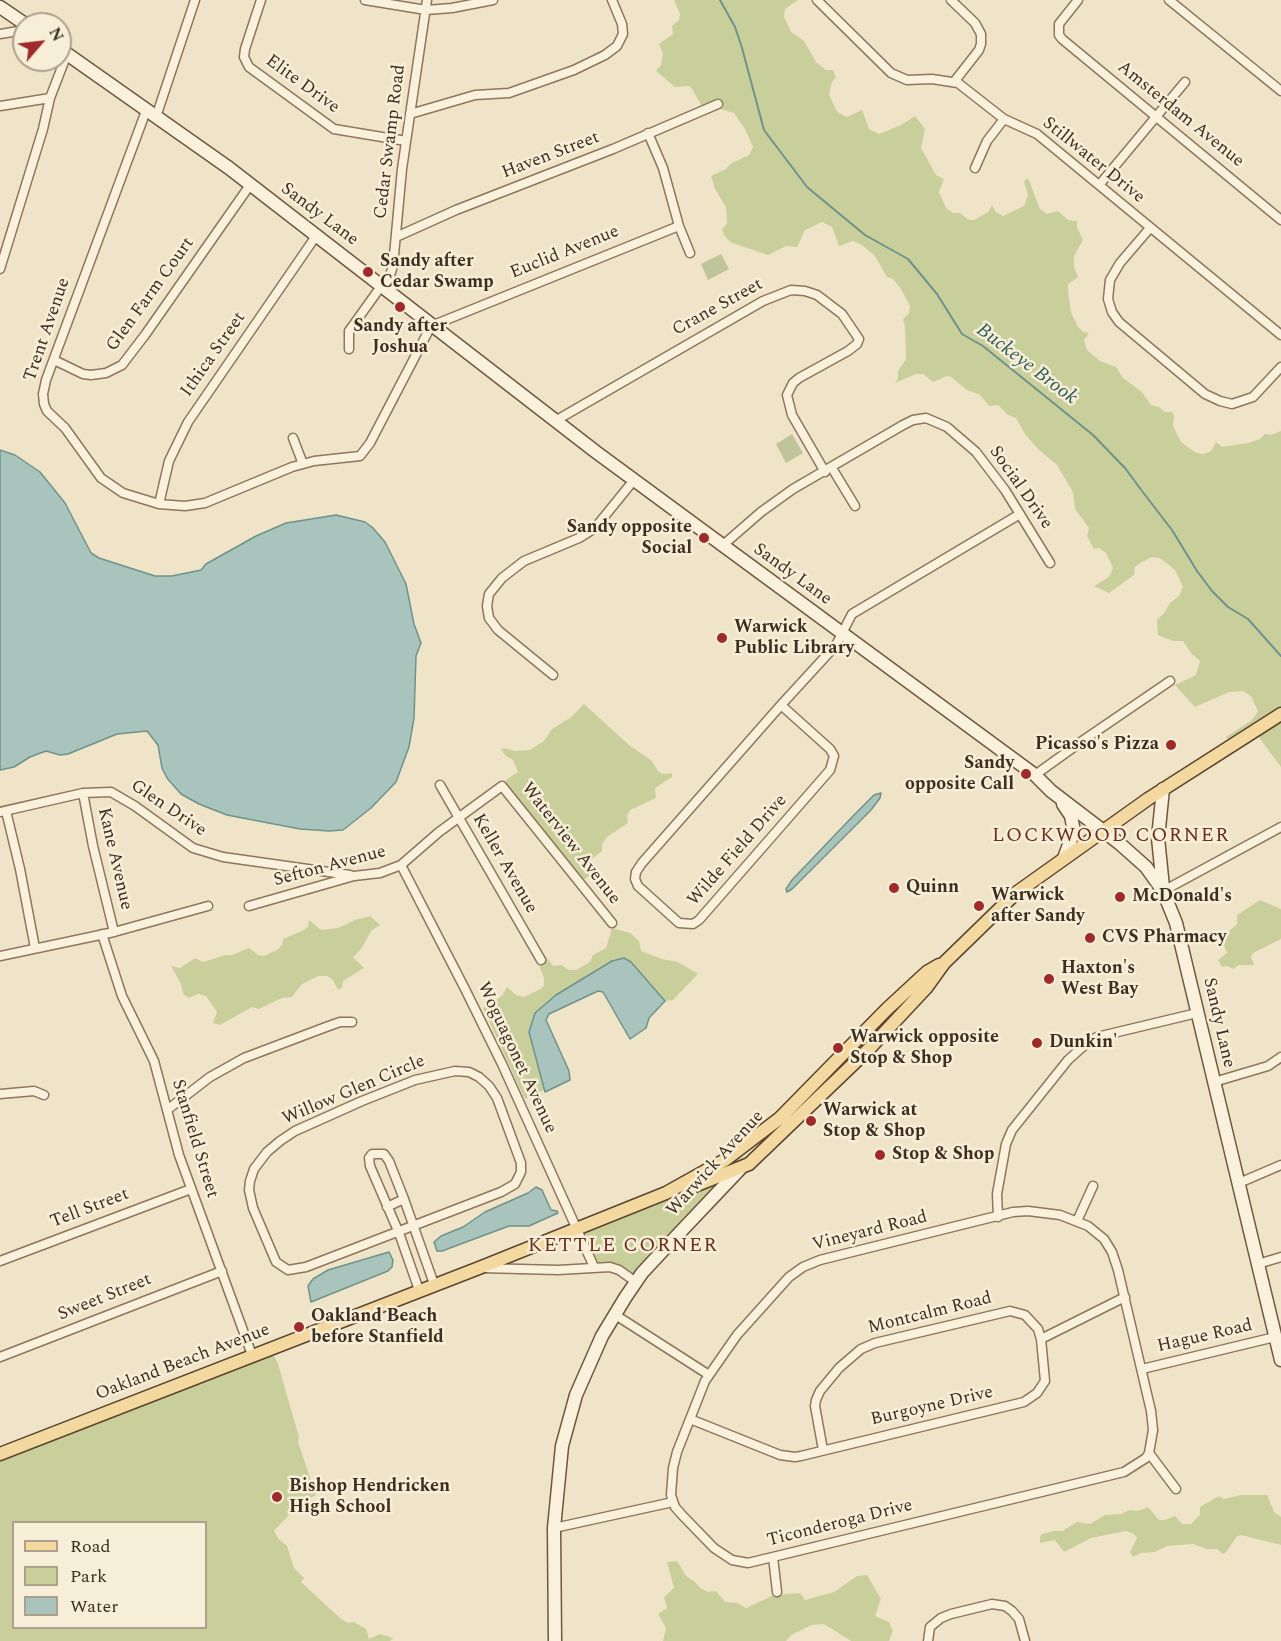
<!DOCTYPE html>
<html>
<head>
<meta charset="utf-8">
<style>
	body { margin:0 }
	#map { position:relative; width:1281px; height:1641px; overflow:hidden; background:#f0e4c8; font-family:Spectral,serif }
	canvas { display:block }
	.legend { position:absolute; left:12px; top:1521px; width:195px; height:108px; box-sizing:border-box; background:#f7eed8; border:2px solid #ada18e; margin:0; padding:8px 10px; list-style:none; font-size:18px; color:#3d2e20 }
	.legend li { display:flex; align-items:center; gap:12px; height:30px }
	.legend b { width:30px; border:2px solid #ada18e }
	.north { position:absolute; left:12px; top:12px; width:60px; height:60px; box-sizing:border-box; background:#f7eed8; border:2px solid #ada18e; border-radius:50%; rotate:62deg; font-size:16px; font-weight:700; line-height:24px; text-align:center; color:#3d2e20 }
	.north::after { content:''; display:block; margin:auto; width:21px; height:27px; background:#9e2a2b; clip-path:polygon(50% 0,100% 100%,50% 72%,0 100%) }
</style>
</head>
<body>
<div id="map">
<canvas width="1281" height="1641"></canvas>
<ul class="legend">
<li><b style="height:8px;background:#f3d9a0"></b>Road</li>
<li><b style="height:16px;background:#c9cf9b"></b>Park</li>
<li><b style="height:16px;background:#a9c4bc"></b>Water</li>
</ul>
<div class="north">N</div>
</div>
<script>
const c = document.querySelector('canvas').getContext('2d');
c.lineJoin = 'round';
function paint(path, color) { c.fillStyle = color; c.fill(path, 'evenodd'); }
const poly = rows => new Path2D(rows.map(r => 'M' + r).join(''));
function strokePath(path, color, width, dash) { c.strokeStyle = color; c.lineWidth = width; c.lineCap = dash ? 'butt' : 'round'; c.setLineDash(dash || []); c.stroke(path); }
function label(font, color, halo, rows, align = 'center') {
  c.font = font + ' Spectral,serif'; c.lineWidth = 5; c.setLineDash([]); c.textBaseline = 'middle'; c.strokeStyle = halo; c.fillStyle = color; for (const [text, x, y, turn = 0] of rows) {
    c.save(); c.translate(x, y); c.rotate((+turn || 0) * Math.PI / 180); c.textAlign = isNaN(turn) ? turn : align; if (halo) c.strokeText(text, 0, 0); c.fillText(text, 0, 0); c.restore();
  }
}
paint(poly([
	[674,0,798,0,785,9,784,17,791,32,804,41,816,62,826,70,833,70,836,77,832,82,829,94,837,112,847,117,862,110,869,129,879,134,901,125,915,116,925,129,921,148,936,175,944,179,939,192,946,208,953,213,960,213,969,220,974,220,988,212,992,205,996,212,1003,216,1024,206,1028,195,1024,181,1028,178,1040,209,1047,214,1058,211,1068,220,1077,221,1077,227,1083,240,1074,256,1074,267,1078,277,1068,284,1068,291,1071,312,1078,327,1083,332,1089,333,1084,340,1087,350,1100,361,1116,367,1123,378,1142,392,1151,405,1159,407,1165,412,1172,412,1174,416,1173,426,1181,442,1196,453,1203,454,1211,451,1216,442,1222,447,1248,443,1260,439,1265,434,1271,435,1281,431,1281,767,1255,732,1232,746,1226,737,1252,720,1258,711,1251,696,1243,691,1229,692,1195,707,1175,685,1196,675,1200,661,1191,653,1183,641,1173,641,1158,635,1157,620,1164,613,1170,603,1179,596,1183,587,1175,570,1160,558,1152,557,1140,563,1135,567,1134,575,1109,593,1094,586,1109,577,1113,568,1106,553,1099,548,1094,549,1087,536,1089,528,1075,509,1073,492,1057,465,1038,449,1025,434,1016,418,1008,415,998,405,989,406,980,395,967,390,951,377,947,376,933,382,923,374,916,374,895,383,898,379,898,371,906,359,905,327,903,319,909,313,910,306,901,289,893,279,887,277,875,256,862,245,853,241,839,246,832,227,822,222,805,230,797,247,786,246,768,255,730,242,724,235,722,230,727,223,726,207,715,189,711,176,726,169,730,164,749,155,753,147,745,129,734,113,721,109,706,113,692,89,689,86,675,87,656,71,661,65,663,54,659,44,673,34,672,26,679,20,680,14],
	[584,704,629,745,652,761,658,771,663,774,672,773,672,777,655,788,656,798,630,810,627,816,628,823,607,837,602,844,602,851,592,859,594,873,579,883,504,787,506,780,518,772,513,760,506,756,501,750,504,748,514,751,530,750,544,741,552,729,570,718],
	[1260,900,1281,909,1281,939,1253,953,1251,957,1254,965,1239,965,1233,969,1227,966,1222,967,1218,960,1227,953,1218,930,1222,935,1227,933,1237,924,1237,915],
	[370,916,380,925,371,931,362,948,353,957,364,968,343,981,342,988,338,990,333,980,327,976,318,976,302,984,292,997,282,998,259,1009,252,1007,220,1025,213,1023,217,1012,206,996,198,994,189,998,183,994,181,984,171,966,180,968,195,958,203,962,226,955,232,955,249,948,258,955,264,956,277,950,282,945,283,939,304,930,308,927,309,920,321,930,338,928,355,920],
	[612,928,630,933,639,941,641,951,662,959,678,962,698,974,673,1000,665,1001,631,962,530,1025,529,1033,544,1090,525,1099,483,1008,502,996,507,987,516,995,524,997,541,989,544,985,544,978,539,965,541,959,533,948,541,951,553,966,562,965,568,970,576,970,590,962,593,955,606,948],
	[746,1156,639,1278,597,1267,579,1228,676,1190],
	[271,1349,278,1364,299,1437,298,1442,316,1495,299,1504,274,1531,278,1538,287,1546,294,1568,304,1578,301,1582,341,1619,348,1623,354,1622,366,1629,369,1639,380,1634,393,1638,390,1641,0,1641,0,1454],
	[14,1522,206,1522,206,1628,14,1628],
	[1241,1495,1267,1495,1274,1512,1281,1517,1281,1545,1241,1535,1237,1536,1227,1551,1223,1554,1217,1549,1207,1549,1193,1544,1167,1546,1155,1552,1141,1553,1133,1557,1130,1552,1137,1538,1134,1534,1126,1531,1091,1538,1064,1552,1055,1540,1040,1543,1040,1537,1042,1534,1054,1531,1062,1531,1077,1522,1090,1524,1105,1515,1121,1514,1130,1510,1138,1511,1148,1507,1159,1520,1165,1520,1175,1516,1182,1524,1191,1524,1200,1515,1200,1507,1219,1496,1224,1499],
	[677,1561,686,1576,695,1582,700,1588,708,1592,716,1591,725,1602,738,1603,746,1608,774,1595,800,1593,805,1600,834,1592,857,1576,867,1575,881,1599,875,1616,889,1622,893,1631,889,1641,851,1641,824,1624,812,1625,791,1635,786,1641,663,1641,666,1628,658,1614,667,1608,664,1597,674,1588,667,1562]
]), '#c9cf9b');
paint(poly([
	[721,254,729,269,708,280,701,264],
	[792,434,803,453,786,463,776,444]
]), '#bfc49a');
const water = poly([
	[0,450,15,455,40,472,65,503,91,553,99,558,155,576,172,576,201,570,206,564,256,536,286,523,336,515,365,522,372,527,385,542,406,584,414,624,421,643,416,656,414,718,409,747,396,782,371,808,343,830,329,831,300,829,227,815,199,804,181,794,167,778,162,768,158,745,147,731,117,734,68,754,60,755,46,751,30,757,14,767,0,770,0,450],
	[881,793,880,798,871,810,792,889,787,892,786,889,792,880,853,816,874,795,881,793],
	[624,958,631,962,665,1001,649,1018,646,1028,630,1039,603,992,598,991,549,1014,546,1020,569,1071,570,1080,545,1092,529,1032,535,1013,556,995,612,961,624,958],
	[536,1187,542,1190,551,1210,557,1211,558,1213,529,1226,509,1226,442,1251,437,1251,434,1242,441,1236,463,1227,485,1212,528,1193,536,1187],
	[389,1252,393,1260,392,1267,388,1271,311,1302,308,1286,313,1279,328,1270,389,1252]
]);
paint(water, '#a9c4bc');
strokePath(water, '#6f938a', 1.5);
strokePath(poly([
	[720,0,735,27,742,48,764,130,807,187,865,235,908,259,937,294,962,334,983,346,1093,435,1125,468,1142,491,1172,530,1197,571,1212,591,1228,607,1248,619,1281,656]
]), '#6f938a', 2);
const minor = poly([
	[261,0,245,49,244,57,249,67,334,129,406,141],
	[365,0,426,10,452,8,493,0],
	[817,0,891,73,907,80,932,79,958,83,1004,119,1037,134,1281,335],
	[951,0,975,23,981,34,981,44,979,50,954,82],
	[1078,0,1059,24,1059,35,1062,39,1281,220],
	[1169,0,1281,91],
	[0,34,24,30],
	[0,106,50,98],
	[146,111,46,380,43,394,44,404,47,411,65,428,101,478,123,493,159,504,185,506,205,503,292,467,314,461,360,456,370,443,431,326,679,226],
	[410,114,475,95,509,93,574,70,605,55,617,46,623,34,622,24,612,0],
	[156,117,195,0],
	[648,133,663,168,679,226,690,253],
	[975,168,987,141,1004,119],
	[1100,184,1185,82],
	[1150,228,1120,263,1110,280,1108,299,1112,312,1119,322,1205,394,1220,401,1232,404,1253,397,1281,367],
	[396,237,456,210,613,149,718,104],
	[0,269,43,129,50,98,67,54],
	[386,288,393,266,402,169,427,0],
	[349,349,349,331,382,285],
	[54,360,83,374,91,375,106,373,122,365,145,335,250,185],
	[555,421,763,301,791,290,805,291,817,295,842,314,859,339,857,344,848,351,799,378,793,383,787,395,792,415,825,472],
	[293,438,303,464],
	[832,468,855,506],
	[159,504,169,461,188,422,316,236],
	[722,546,761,512,793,489,903,425,913,420,926,418,947,427,976,452,1005,490,1050,563],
	[553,675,498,630,489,618,487,606,489,594,502,578,524,561,579,538,595,528,634,480],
	[781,705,830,749,834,756,830,770,699,920,693,924,679,923,638,886,635,879,636,872,642,863,781,705,836,645,852,614,1020,514],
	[1035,775,1085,739,1170,681],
	[440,785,541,960],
	[83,793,93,846,114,932],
	[6,811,20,869,35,948],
	[0,812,83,793,111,792,135,806,193,848,223,857,350,875],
	[401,865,465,989,502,1064,594,1267],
	[1163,891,1281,827],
	[249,906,354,876,380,873,401,865,439,832,502,786,612,923],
	[102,934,122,996,154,1061,179,1155,252,1355],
	[0,956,114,932,208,906],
	[455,1071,469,1072,479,1077,489,1086,497,1098,521,1163,521,1172,515,1184,501,1192,306,1267,288,1270,276,1262,253,1208,249,1190,250,1181,254,1169,267,1152,280,1141,295,1131,362,1101,415,1080,455,1071],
	[1214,1082,1268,1066,1281,1057],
	[0,1094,34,1091,44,1095],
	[167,1110,210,1077,244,1058,326,1027,340,1022,352,1022],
	[1239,1183,1281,1165],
	[387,1207,404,1199],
	[998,1217,997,1194,1006,1144,1012,1130,1068,1060,1087,1043,1097,1037,1197,1013],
	[1077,1221,1093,1186],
	[0,1261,191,1189],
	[1258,1264,1281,1257],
	[482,1268,558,1270,610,1267,619,1270,636,1282],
	[419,1290,399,1233,370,1166,369,1158,372,1154,384,1154,389,1161,404,1199,434,1284],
	[614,1314,709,1375],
	[1041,1339,1125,1297],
	[0,1357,222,1271],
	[1142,1369,1275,1337],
	[690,1419,780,1455,795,1457,801,1456,1024,1402,1037,1393,1045,1381,1041,1339,1038,1329,1025,1315,1010,1311,875,1343,861,1349,839,1368,820,1391,816,1400,815,1406,823,1450],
	[1149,1453,1146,1458,1124,1472,748,1563,732,1560,714,1548,682,1515,675,1507,671,1495,673,1468,677,1452,705,1381,737,1335,789,1277,803,1267,820,1260,1013,1212,1028,1211,1060,1215,1088,1226,1104,1239,1112,1252,1118,1270,1151,1411,1153,1430,1149,1453,1176,1489],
	[554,1528,673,1502],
	[773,1557,777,1592],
	[928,1641,930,1627,941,1618,951,1614,992,1604,1005,1606,1012,1611,1019,1619,1025,1641]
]);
const secondary = poly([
	[0,7,25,24],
	[60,49,229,168,596,452,1035,775,1051,791,1119,843,1146,867,1163,891,1176,923,1281,1360],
	[1063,804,1071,816,1074,831,1064,858],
	[1163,887,1158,838,1163,789],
	[555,1641,554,1528,562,1446,576,1395,602,1336,625,1298,642,1273,669,1244,740,1169]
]);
const primary = poly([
	[779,1119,887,1009,927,972,939,965],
	[687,1189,749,1164,869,1049,926,988,944,963,1016,893,1148,799,1281,714],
	[0,1454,479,1268,666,1193,725,1160,784,1115]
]);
strokePath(minor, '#8d765c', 11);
strokePath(secondary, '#6f573f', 15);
strokePath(primary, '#5b4430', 15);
strokePath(minor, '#faf1dc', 8);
strokePath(secondary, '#faf1dc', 12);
strokePath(primary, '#f3d9a0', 12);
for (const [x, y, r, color] of [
	[368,272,6,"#9e2a2b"],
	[400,307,6,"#9e2a2b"],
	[704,538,6,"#9e2a2b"],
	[722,638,6,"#9e2a2b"],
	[1171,745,6,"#9e2a2b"],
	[1026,774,6,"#9e2a2b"],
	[894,888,6,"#9e2a2b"],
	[1120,897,6,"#9e2a2b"],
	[979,906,6,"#9e2a2b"],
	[1090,938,6,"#9e2a2b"],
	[1049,979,6,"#9e2a2b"],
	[1037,1043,6,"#9e2a2b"],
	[838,1048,6,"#9e2a2b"],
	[811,1121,6,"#9e2a2b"],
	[880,1155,6,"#9e2a2b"],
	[299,1327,6,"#9e2a2b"],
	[277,1497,6,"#9e2a2b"]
]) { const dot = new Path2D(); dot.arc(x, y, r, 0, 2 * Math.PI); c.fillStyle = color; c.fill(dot); strokePath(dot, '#f7eed8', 2); }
label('18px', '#3d2e20', '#f7eed8', [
	["Elite Drive",302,85,36],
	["Amsterdam Avenue",1180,115,39],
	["Cedar Swamp Road",391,142,-83],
	["Haven Street",551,156,-21],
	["Stillwater Drive",1093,161,39],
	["Sandy Lane",319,215,37],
	["Euclid Avenue",565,253,-22],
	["Glen Farm Court",151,295,-54],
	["Crane Street",718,308,-29],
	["Trent Avenue",48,330,-71],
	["Ithica Street",214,355,-55],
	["Social Drive",1020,488,55],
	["Sandy Lane",792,575,36],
	["Glen Drive",168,809,34],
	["Waterview Avenue",570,844,52],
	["Wilde Field Drive",738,851,-49],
	["Kane Avenue",114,859,77],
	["Keller Avenue",504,864,60],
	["Sefton Avenue",330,867,-15],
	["Sandy Lane",1218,1023,77],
	["Woguagonet Avenue",516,1058,65],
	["Willow Glen Circle",354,1091,-23],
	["Stanfield Street",194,1139,73],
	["Warwick Avenue",716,1164,-48],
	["Tell Street",90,1209,-21],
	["Vineyard Road",870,1232,-14],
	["Sweet Street",105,1298,-22],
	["Montcalm Road",930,1314,-14],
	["Hague Road",1205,1337,-13],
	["Oakland Beach Avenue",183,1363,-21],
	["Burgoyne Drive",932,1407,-13],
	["Ticonderoga Drive",840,1524,-14]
]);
label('bold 18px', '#3d2e20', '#f7eed8', [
	["Sandy after",380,262],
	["Cedar Swamp",380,283],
	["Sandy after",400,327,"center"],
	["Joshua",400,348,"center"],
	["Sandy opposite",692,528,"right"],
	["Social",692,549,"right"],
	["Warwick",734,628],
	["Public Library",734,649],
	["Picasso's Pizza",1159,745,"right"],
	["Sandy",1014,764,"right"],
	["opposite Call",1014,785,"right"],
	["Quinn",906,888],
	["Warwick",991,896],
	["after Sandy",991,917],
	["McDonald's",1132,897],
	["CVS Pharmacy",1102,938],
	["Haxton's",1061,969],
	["West Bay",1061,990],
	["Warwick opposite",850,1038],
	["Stop & Shop",850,1059],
	["Dunkin'",1049,1043],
	["Warwick at",823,1111],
	["Stop & Shop",823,1132],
	["Stop & Shop",892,1155],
	["Oakland Beach",311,1317],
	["before Stanfield",311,1338],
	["Bishop Hendricken",289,1487],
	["High School",289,1508]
], 'left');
label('italic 20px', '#2f5d5a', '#f7eed8', [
	["Buckeye Brook",1026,365,37]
]);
c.letterSpacing = '1.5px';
label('20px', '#6b2e1e', '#f7eed8', [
	["LOCKWOOD CORNER",1111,837],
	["KETTLE CORNER",623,1247]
]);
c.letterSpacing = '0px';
</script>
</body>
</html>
